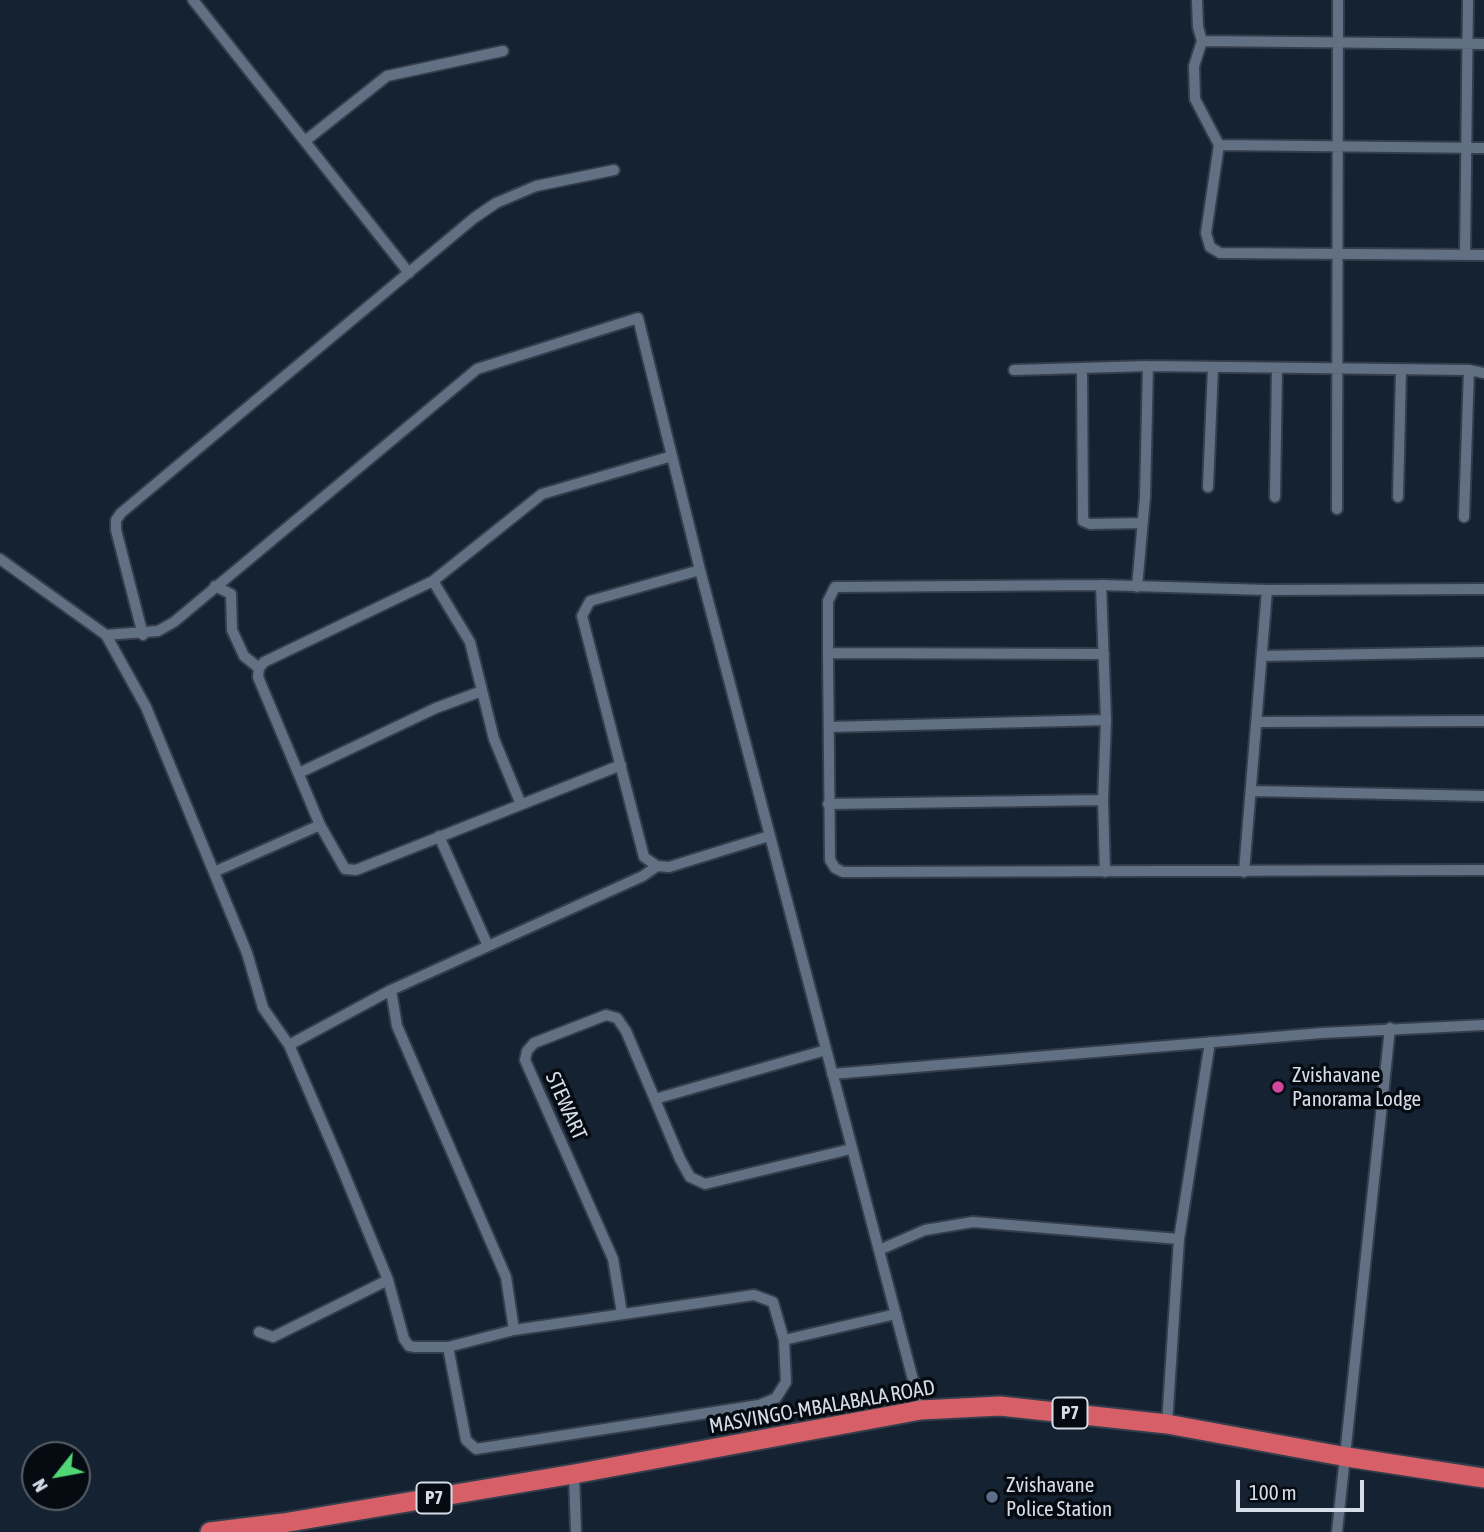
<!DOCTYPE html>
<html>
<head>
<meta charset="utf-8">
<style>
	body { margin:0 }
	#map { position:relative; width:1484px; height:1532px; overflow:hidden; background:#152232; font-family:"Asap Condensed",sans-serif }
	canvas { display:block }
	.north { position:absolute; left:21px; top:1441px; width:70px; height:70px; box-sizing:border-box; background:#060b12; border:2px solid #585f68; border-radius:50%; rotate:239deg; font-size:19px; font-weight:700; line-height:28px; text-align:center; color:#d4dde8 }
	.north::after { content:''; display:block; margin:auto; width:24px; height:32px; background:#51d674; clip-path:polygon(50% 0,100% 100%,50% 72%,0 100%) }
	.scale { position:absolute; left:1236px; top:1480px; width:128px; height:32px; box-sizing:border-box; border:4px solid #d4dde8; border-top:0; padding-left:9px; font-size:21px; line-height:24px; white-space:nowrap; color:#d4dde8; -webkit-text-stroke:5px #060b12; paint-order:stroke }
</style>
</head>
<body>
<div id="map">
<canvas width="1484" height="1532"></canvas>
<div class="north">N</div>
<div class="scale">100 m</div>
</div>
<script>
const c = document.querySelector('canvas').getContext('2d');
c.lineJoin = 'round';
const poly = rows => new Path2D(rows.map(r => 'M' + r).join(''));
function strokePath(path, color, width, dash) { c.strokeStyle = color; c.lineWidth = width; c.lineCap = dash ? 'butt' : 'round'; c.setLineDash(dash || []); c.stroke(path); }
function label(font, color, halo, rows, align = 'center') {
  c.font = font + ' "Asap Condensed",sans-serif'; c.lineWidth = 7; c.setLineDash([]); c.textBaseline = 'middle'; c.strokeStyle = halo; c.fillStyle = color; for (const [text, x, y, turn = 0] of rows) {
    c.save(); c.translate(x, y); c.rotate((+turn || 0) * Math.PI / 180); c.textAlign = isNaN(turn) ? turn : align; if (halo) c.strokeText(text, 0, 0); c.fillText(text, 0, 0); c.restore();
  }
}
const street = poly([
	[193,0,409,273],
	[1197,0,1198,27,1202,41,1194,66,1195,99,1219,145,1206,233,1210,247,1220,253,1484,255],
	[1202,41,1484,44],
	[305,141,387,76,503,51],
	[1219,145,1484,148],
	[1465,255,1468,0],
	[1082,368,1083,521,1090,524,1142,523],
	[1014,370,1148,366,1469,370,1484,373],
	[1208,487,1213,367],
	[1275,497,1277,368],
	[1398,497,1401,370],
	[1337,509,1338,0],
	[1464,517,1469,370],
	[0,559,106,635,158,631,174,622,477,369,638,318,700,570,921,1410],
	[700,570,590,601,582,616,644,857,657,866,669,867,769,836],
	[433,581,264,662,259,668,258,677,320,825,345,869,356,870,621,765],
	[1101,585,1106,720,1103,800,1105,872],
	[215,586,231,594,232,630,244,656,259,668],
	[1137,587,1145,497,1148,366],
	[1484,589,1267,590,1101,585,835,587,828,601,828,653,830,860,835,868,843,872,1484,870],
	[106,635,146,707,247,953,263,1008,289,1045,339,1161,388,1280,404,1339,409,1346,415,1347,448,1347],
	[143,635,116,530,116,520,121,513,474,218,496,203,536,186,614,170],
	[828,653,1104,654],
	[1262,656,1484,652],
	[1258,722,1484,721],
	[829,727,1106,720],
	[299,773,436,708,482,691],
	[1253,791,1484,796],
	[520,802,494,739,470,642,433,581,542,494,672,456],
	[828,804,1103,800],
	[439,836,488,946],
	[214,872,320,825],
	[1244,872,1267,590],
	[391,990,397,1026,506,1277,514,1330],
	[289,1045,391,990,643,876,657,866],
	[832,1074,1322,1033,1484,1025],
	[655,1099,826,1050],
	[1179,1239,1210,1042],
	[879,1250,925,1230,973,1222,1179,1239,1167,1424],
	[754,1295,773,1302,784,1340,786,1382,776,1398,759,1405,476,1449,466,1440,448,1347,514,1330,754,1295],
	[622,1313,613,1259,525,1060,527,1051,534,1043,606,1015,617,1018,626,1031,680,1159,690,1177,705,1184,851,1149],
	[259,1332,273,1337,388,1280],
	[784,1340,896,1314],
	[574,1474,576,1532],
	[1337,1532,1390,1028]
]);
const highway = poly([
	[210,1532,283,1523,574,1474,921,1410,1000,1406,1167,1424,1347,1457,1484,1478]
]);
strokePath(street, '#343d4b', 14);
strokePath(highway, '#343d4b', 23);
strokePath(street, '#617083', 10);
strokePath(highway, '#d76068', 19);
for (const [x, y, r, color] of [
	[1278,1087,7,"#d1479c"],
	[992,1497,7,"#5c6f8a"]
]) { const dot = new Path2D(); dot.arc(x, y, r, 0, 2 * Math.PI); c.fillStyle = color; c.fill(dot); strokePath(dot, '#060b12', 2.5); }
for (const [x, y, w] of [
	[1070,1413,35],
	[434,1498,35]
]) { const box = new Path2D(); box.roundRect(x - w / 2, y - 15.5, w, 31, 5); c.fillStyle = '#060b12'; c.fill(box); strokePath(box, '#d4dde8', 2); }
label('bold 19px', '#d4dde8', null, [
	["P7",1070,1413],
	["P7",434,1498]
]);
label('21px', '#d4dde8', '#060b12', [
	["Zvishavane",1292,1075],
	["Panorama Lodge",1292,1099],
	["Zvishavane",1006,1485],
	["Police Station",1006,1509]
], 'left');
label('21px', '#d4dde8', '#060b12', [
	["STEWART",566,1106,66],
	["MASVINGO-MBALABALA ROAD",822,1407,-10]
]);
</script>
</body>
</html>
